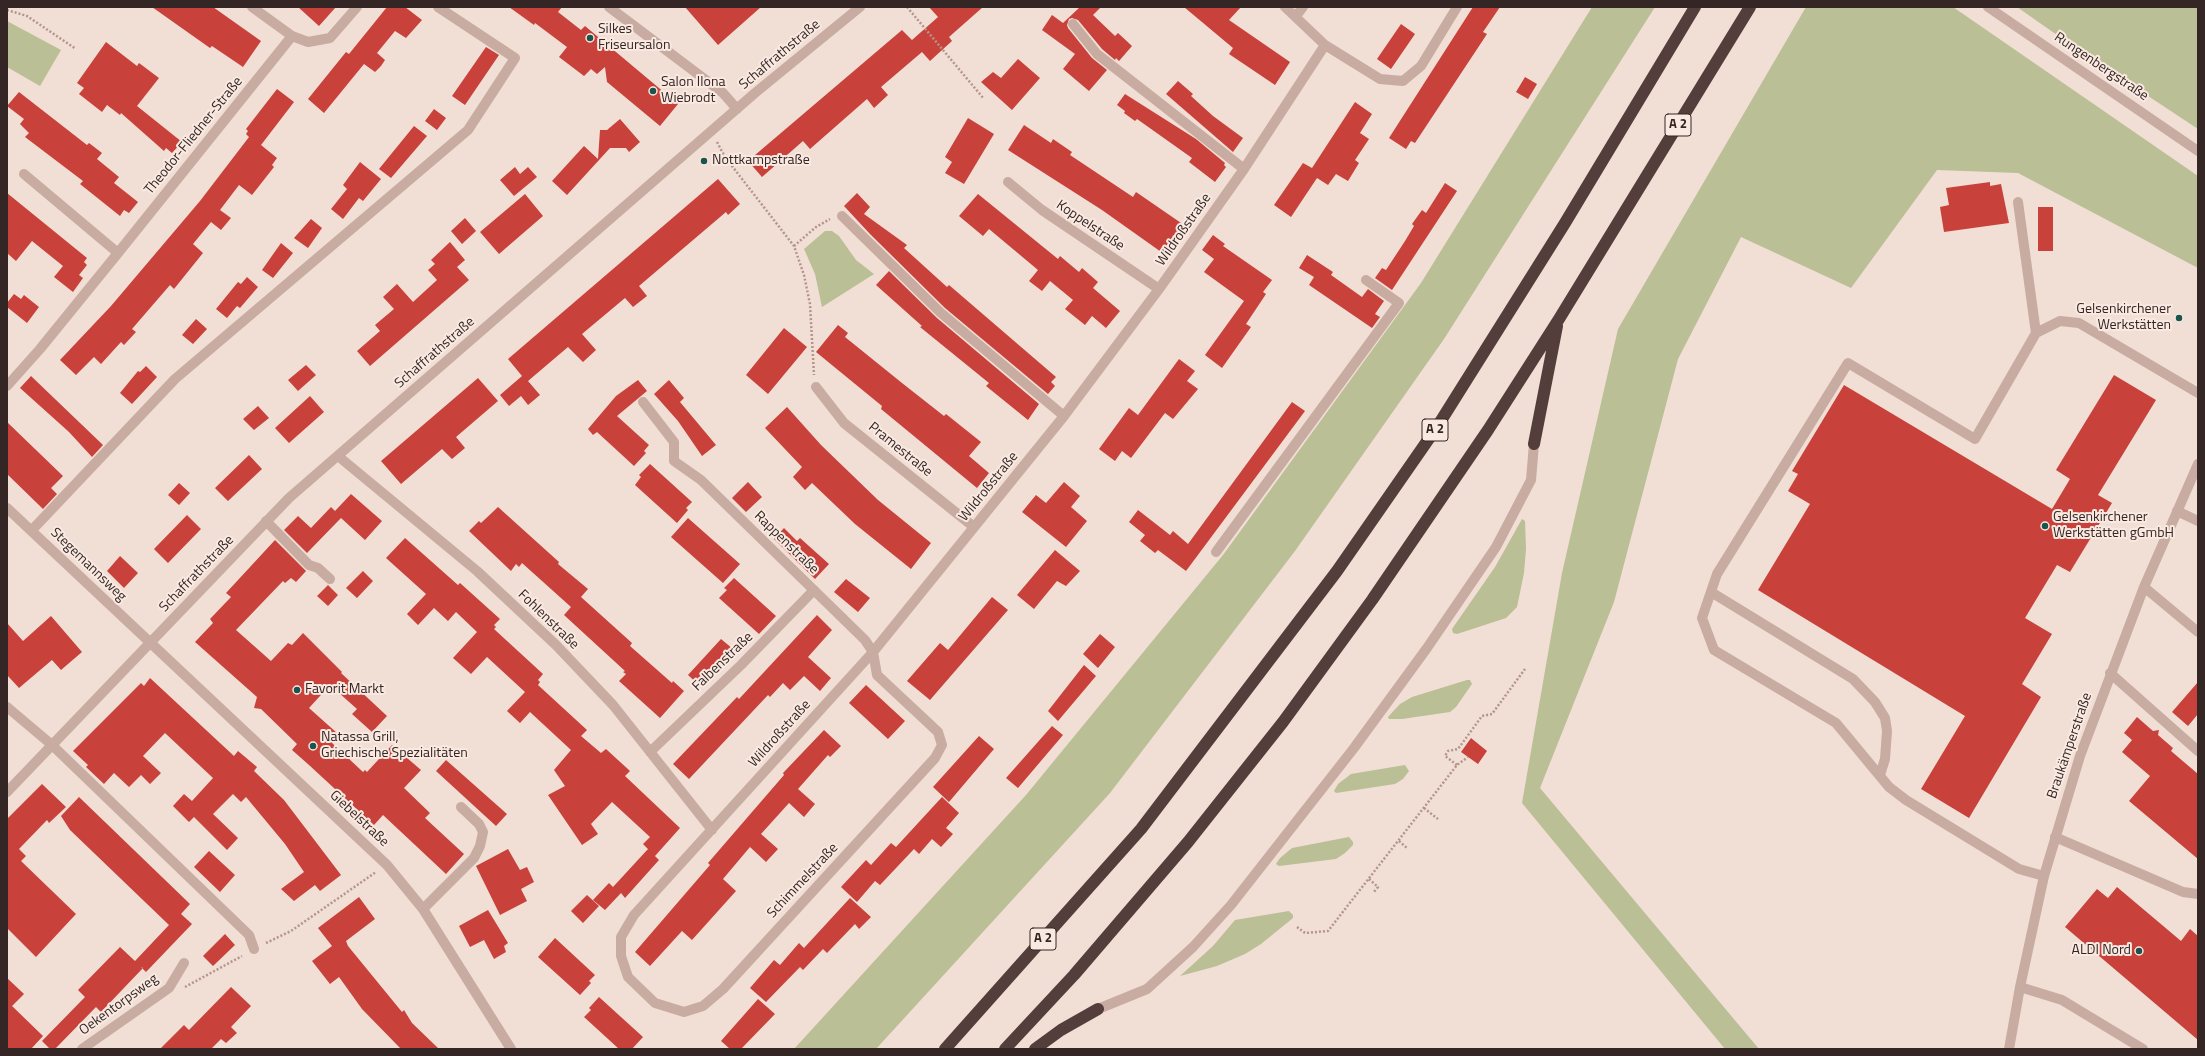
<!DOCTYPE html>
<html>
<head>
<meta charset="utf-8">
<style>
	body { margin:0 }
	#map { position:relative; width:2205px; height:1056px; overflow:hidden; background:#f1ded5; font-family:"Titillium Web",sans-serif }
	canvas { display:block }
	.frame { position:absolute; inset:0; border:8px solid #332624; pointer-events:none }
</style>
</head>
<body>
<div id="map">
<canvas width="2205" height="1056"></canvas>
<div class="frame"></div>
</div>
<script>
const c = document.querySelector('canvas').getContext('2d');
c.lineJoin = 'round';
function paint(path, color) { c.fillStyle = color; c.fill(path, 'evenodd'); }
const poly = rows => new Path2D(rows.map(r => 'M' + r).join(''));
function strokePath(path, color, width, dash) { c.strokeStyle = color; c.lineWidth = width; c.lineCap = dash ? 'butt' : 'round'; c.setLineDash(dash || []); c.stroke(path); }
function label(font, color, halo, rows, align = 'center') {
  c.font = font + ' "Titillium Web",sans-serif'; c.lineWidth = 4; c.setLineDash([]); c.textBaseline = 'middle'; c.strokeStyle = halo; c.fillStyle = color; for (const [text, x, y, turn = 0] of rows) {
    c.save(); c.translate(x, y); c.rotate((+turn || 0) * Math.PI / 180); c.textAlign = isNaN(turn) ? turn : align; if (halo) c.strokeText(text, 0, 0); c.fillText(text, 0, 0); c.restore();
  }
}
paint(poly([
	[1592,7,1655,7,1444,339,1295,551,1110,793,876,1049,794,1049,1026,795,1223,555,1421,283],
	[1806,7,1953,7,2198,176,2198,268,2018,173,1937,170,1851,288,1741,237,1678,359,1614,602,1540,788,1759,1049,1725,1049,1522,803,1562,573,1618,329],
	[2017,7,2198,7,2198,129,2077,49],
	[7,21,61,50,40,86,7,67],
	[825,231,832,231,839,236,856,260,874,274,822,307,815,274,804,249],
	[1522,519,1525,521,1526,549,1524,573,1517,607,1506,618,1457,634,1453,633,1452,629,1495,567],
	[1467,680,1470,680,1472,684,1456,707,1450,712,1402,719,1389,719,1388,717,1400,704,1412,697],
	[1405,765,1409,771,1403,779,1395,784,1336,793,1334,791,1338,784,1351,774],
	[1349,837,1353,842,1353,845,1345,853,1336,859,1279,866,1276,864,1280,858,1292,848],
	[1289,911,1293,915,1293,918,1261,944,1245,954,1217,966,1180,976,1213,946,1235,920]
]), '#babf95');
paint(poly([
	[152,7,213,7,261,41,243,67,212,46,210,48],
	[298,7,336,7,319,26],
	[387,7,405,7,422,20,406,38,395,31,377,53,385,60,381,66,375,72,364,64,324,113,308,99,346,52,349,54],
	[509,7,562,7,558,12,581,30,585,26,678,104,660,126,607,82,605,67,597,74,591,69,584,76,559,57,567,47,535,23,534,25],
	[685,7,761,7,718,45],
	[929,7,983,7,949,37,952,41,930,61,922,52,881,87,888,95,874,108,867,99,810,149,803,141,762,177,748,161,902,30,912,40,938,17],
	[1080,7,1101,7,1093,15,1115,36,1118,33,1132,46,1119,61,1116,58,1115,60,1102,49,1078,20,1072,18,1069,19,1067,25,1068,28,1092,58,1107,70,1089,91,1063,69,1075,54,1042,30,1052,15,1063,23],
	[1184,7,1241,7,1229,20,1290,62,1275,85,1229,54,1233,48],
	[1473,7,1500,7,1483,32,1487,34,1415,143,1411,141,1406,149,1389,138],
	[1401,24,1415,34,1391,69,1377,59],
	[106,42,137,66,139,63,159,78,137,106,182,142,172,153,166,148,164,151,121,113,120,115,107,105,102,112,79,94,84,88,77,83],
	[486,47,499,55,465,105,452,96],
	[1018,59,1040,78,1012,110,981,82,993,72,1001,78],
	[1525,77,1537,84,1528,99,1516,92],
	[1178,81,1193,94,1191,96,1213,116,1243,138,1233,152,1166,94],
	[277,89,294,102,261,145,277,158,272,165,274,167,252,195,239,185,220,210,231,218,221,230,211,222,193,244,203,253,174,289,170,285,132,329,136,332,124,345,121,342,101,364,94,357,76,375,60,360,111,306,200,201,249,137,246,134,248,131,246,129],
	[19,92,87,145,89,143,102,153,97,159,119,177,114,183,138,202,129,213,124,210,120,216,80,184,83,181,25,137,29,133,20,124,24,119,7,106],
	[1125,94,1196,139,1225,163,1224,165,1226,167,1215,182,1189,162,1192,158,1137,119,1135,121,1124,113,1125,111,1117,105],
	[1355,102,1372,114,1360,133,1369,139,1355,160,1359,163,1348,181,1336,174,1328,185,1317,178,1291,217,1274,205,1303,163,1312,168],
	[434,109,446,118,437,130,425,121],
	[968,118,994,134,964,184,945,173,952,162,945,157],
	[620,119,640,142,629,152,626,148,610,148,567,195,552,181,584,146,598,159,600,130,607,130],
	[1024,125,1051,143,1053,139,1072,152,1070,155,1133,197,1136,192,1184,225,1164,254,1102,210,1008,150],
	[414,126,427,136,391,178,379,169],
	[360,162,381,179,363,201,359,198,343,219,331,209,347,189,343,185],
	[515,167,520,174,528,167,537,177,514,196,500,180],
	[718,179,740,204,728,215,726,212,639,286,647,296,633,307,625,298,582,334,596,350,583,362,568,347,528,381,540,395,528,405,521,396,509,406,500,395,522,376,508,359],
	[1990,182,1990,186,2001,184,2009,223,1944,232,1940,207,1949,205,1946,188],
	[1445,183,1457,191,1392,290,1375,278,1382,268,1386,270,1405,241,1414,226,1412,224,1422,210,1426,213],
	[7,193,87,258,84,262,87,265,79,275,83,278,73,292,54,277,63,266,32,241,16,261,7,253],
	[857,193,870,207,864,214,907,245,904,248,947,287,949,285,1056,377,1051,382,1055,386,1048,394,945,308,870,234,844,206],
	[525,194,543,216,499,254,480,232],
	[978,194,1058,259,1060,256,1079,272,1082,268,1098,282,1093,288,1120,311,1106,328,1092,316,1085,325,1065,309,1073,300,1050,281,1042,291,1029,281,1038,270,989,229,983,236,959,216],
	[2038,207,2053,207,2053,251,2038,251],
	[465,218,476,231,462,244,451,231],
	[311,219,322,228,308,248,294,238],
	[1213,235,1225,244,1223,246,1272,280,1263,292,1266,294,1246,324,1251,327,1222,368,1205,355,1244,301,1204,272,1214,259,1202,250],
	[450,242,465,260,457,267,469,280,370,366,357,351,380,331,375,325,394,309,383,297,397,284,413,302,437,280,428,270,435,264,431,260],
	[281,243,293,253,273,278,262,270],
	[1307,255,1333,272,1331,275,1362,297,1368,289,1384,301,1375,314,1380,317,1372,328,1309,285,1314,277,1299,268],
	[889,271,937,318,1039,404,1028,420,986,386,989,383,920,327,922,326,876,285],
	[247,277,258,287,240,308,237,306,227,318,216,309,238,282,241,284],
	[14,294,21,299,24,295,39,307,27,323,7,307,7,303],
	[196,319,207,329,193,344,182,335],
	[838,325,848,333,845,337,902,383,944,416,946,414,981,442,969,456,989,473,977,488,881,409,882,406,816,352],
	[784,328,807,347,768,394,746,375],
	[1179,359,1195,371,1187,381,1198,389,1173,419,1165,413,1131,458,1122,451,1115,461,1099,449,1129,408,1138,415],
	[306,365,316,375,298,391,288,380],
	[146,366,157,377,132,404,120,393,138,371,140,372],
	[2114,375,2156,400,2098,495,2112,503,2070,572,2057,565,2025,618,2052,634,2022,684,2041,697,1969,818,1921,789,1965,716,1758,590,1810,504,1788,491,1798,474,1792,471,1844,385,2052,509,2070,479,2056,470],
	[31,376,103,445,92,457,69,432,20,388],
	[478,378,498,401,456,437,465,448,452,459,442,449,401,484,381,461],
	[638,380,647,391,617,416,649,445,644,451,646,453,634,466,597,432,593,435,588,429,616,396],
	[669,380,684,398,680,402,716,445,702,456,678,421,654,394],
	[310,396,324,412,289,443,275,428],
	[1292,402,1305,411,1186,571,1158,550,1155,553,1140,541,1145,535,1129,522,1138,510,1170,535,1173,531,1188,544],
	[258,406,269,418,254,430,243,419],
	[787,407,821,445,878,500,931,543,911,569,855,524,812,483,805,490,793,477,802,467,765,428],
	[7,422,63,476,51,488,57,494,43,509,7,474],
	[249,455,262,469,228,501,215,488],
	[650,464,692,502,686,508,688,510,677,523,635,485,641,477,639,475],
	[748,482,762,497,746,512,732,498],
	[1064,482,1080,496,1071,507,1087,521,1066,547,1022,512,1036,495,1046,503],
	[179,483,190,493,179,505,168,495],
	[351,494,382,521,365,540,341,518,307,553,284,530,298,516,311,528,331,507,335,511],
	[498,507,559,562,558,564,588,589,581,597,632,643,630,646,672,683,673,681,684,691,660,718,619,681,626,674,623,672,625,671,564,615,571,607,522,563,519,567,516,564,511,571,469,531,479,521,481,523],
	[187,515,201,529,168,563,154,549],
	[688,518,740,564,723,583,671,537],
	[784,528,797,541,800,538,829,564,815,579,774,539],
	[405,538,458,585,460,583,500,619,494,625,496,627,494,629,543,674,538,680,540,682,538,685,587,730,581,736,601,753,606,749,630,771,625,776,680,828,655,856,643,844,650,837,612,802,591,824,598,834,582,845,548,795,565,786,554,770,571,750,530,712,520,723,507,711,525,692,487,657,471,674,453,658,477,632,456,612,448,621,434,608,418,625,407,614,426,594,386,558],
	[275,540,306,571,296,582,291,578,285,583,283,581,236,630,271,661,288,643,292,645,303,633,342,672,341,673,387,716,372,732,352,714,357,709,330,685,309,708,337,733,332,743,363,772,365,770,367,772,392,745,421,770,404,788,430,813,425,818,464,854,446,874,383,815,374,825,309,765,292,750,297,744,261,709,254,708,257,697,195,642,213,623,210,619,231,597,226,593],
	[1055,550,1080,571,1066,586,1057,581,1034,609,1017,595],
	[120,556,138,573,124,588,107,571],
	[363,571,373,581,357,598,346,588],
	[734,578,776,616,759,634,719,598,727,590,724,588],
	[846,579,870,598,858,612,834,592],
	[328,585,338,595,328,606,317,596],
	[992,597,1008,610,930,700,907,681,940,643,948,650],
	[817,615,832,630,808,657,831,678,820,691,804,676,790,690,783,683,770,697,768,695,689,779,673,764,737,697,739,699],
	[51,616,82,652,61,670,52,660,19,688,7,675,7,623,23,641],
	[1100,634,1115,647,1098,668,1083,654],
	[721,639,733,649,700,686,688,675],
	[1084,665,1096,676,1058,721,1048,711],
	[150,678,234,756,238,751,257,767,254,771,284,800,341,875,320,891,315,885,294,901,281,889,304,872,285,844,246,797,241,802,233,794,213,814,238,838,227,850,194,817,189,822,173,806,184,794,192,801,213,778,165,733,143,756,161,773,150,784,141,775,129,787,114,773,104,784,86,767,88,765,73,751,141,683,144,686],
	[2198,682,2198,714,2188,726,2172,712],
	[866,685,905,721,888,739,849,703],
	[2137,717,2153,731,2159,730,2158,735,2173,748,2171,751,2198,774,2198,859,2129,801,2150,776,2122,752,2132,740,2124,733],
	[1052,726,1063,735,1018,788,1006,778],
	[824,730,841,746,830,757,828,755,798,789,815,804,804,817,789,803,761,834,778,849,766,862,750,847,723,879,736,891,692,940,682,931,650,966,635,952,710,865,708,863,784,775,783,773],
	[979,736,994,749,949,802,933,787],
	[1471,738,1487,751,1478,764,1461,752],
	[446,760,507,814,496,826,436,771],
	[42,784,66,807,49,823,47,820,19,849,26,856,21,861,76,914,36,957,7,928,7,819],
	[79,797,190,904,181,914,192,924,146,972,141,967,143,968,101,1012,96,1007,55,1049,50,1049,42,1041,85,997,78,990,120,947,135,961,169,925,70,830,61,816],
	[942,797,959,813,946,828,953,834,941,847,932,839,919,854,914,849,880,885,875,881,857,902,841,887,866,860,871,865,891,843,896,847],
	[508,849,520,870,527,867,534,882,521,889,527,901,500,915,476,866],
	[648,849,659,860,625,898,621,893,605,910,593,900,609,883,613,887],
	[209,851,235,875,220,892,194,867],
	[2117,887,2181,941,2190,929,2198,936,2198,1040,2065,927,2097,889,2108,898],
	[587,895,599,906,583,923,571,911],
	[359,897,375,919,346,941,348,946,402,1012,404,1010,412,1023,439,1049,401,1049,362,1009,339,977,330,984,312,961,332,946,318,928],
	[850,898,871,917,859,929,855,924,827,953,823,949,803,970,800,967,766,1002,750,988,774,960,780,965,799,943,804,948],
	[488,910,508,943,504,946,506,952,494,959,484,940,470,947,459,926],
	[225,934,235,945,213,966,203,956],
	[555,938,595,975,589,981,591,983,580,995,538,957],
	[7,978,24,994,12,1006,43,1036,31,1049,7,1049],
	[231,987,251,1006,231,1027,237,1033,226,1043,221,1039,211,1049,160,1049,184,1025,189,1030],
	[599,997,643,1037,632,1049,619,1049,584,1017,591,1010,589,1008],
	[758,999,775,1014,741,1049,730,1049,721,1041]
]), '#c9413b');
strokePath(poly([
	[907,7,984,99],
	[7,10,27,16,76,49],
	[717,142,725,157,794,246,804,275,810,304,814,375],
	[794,246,816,227,830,219],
	[1457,765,1445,756,1448,751,1458,749,1482,716,1492,714,1525,669],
	[1424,808,1438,819],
	[1399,841,1407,848],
	[1369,879,1378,887,1373,893],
	[1297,927,1305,933,1328,931,1457,765,1468,757],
	[266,943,291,931,376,872],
	[185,987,242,956]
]), '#b4958c', 2.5, [2, 2]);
strokePath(poly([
	[252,7,292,36],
	[609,7,723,93,737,109],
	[1988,7,2198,151],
	[1296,16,1303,7],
	[1073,24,1097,54,1244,169],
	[1325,45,1380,79,1403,81,1421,66,1457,7],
	[24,174,118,253],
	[1008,182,1042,210,1159,289],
	[2018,202,2036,333],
	[842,216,941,313,1064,416],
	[7,386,40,349,118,253,292,36,308,42,330,38,357,7],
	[816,387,844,423,974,527],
	[643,402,674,442,674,461,701,480,865,640,873,652,877,675,938,732,942,745,935,758,723,989,703,1006,684,1012,655,1003,628,977,621,956,621,937,634,915,873,652,1064,416,1159,289,1244,169,1325,45,1285,7],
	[338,456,477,571,556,645,613,705,712,830],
	[7,508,387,865,423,909,511,1049],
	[2177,511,2198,521],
	[266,521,309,565,318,568,330,579],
	[32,530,175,379,468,130,515,58,438,7],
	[1216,552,1399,303,1366,280],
	[2144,587,2198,632],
	[1711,592,1853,679,1875,702,1885,718,1887,731,1885,759,1880,775],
	[2110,673,2198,751],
	[7,707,52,745,249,935,254,949],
	[650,752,741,665,814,590],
	[7,792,289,498,755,93,860,7],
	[2055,837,2183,892,2198,894],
	[2044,876,2019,869,1906,800,1889,787,1836,723,1714,650,1702,618,1717,574,1848,363,1975,439,2036,333,2060,321,2079,323,2198,393],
	[423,909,474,858,480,846,483,832,479,824,461,807],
	[2020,987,2062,1000,2143,1049],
	[1098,1009,1147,989,1193,947,1231,905,1354,748,1427,648,1496,547,1531,480,1534,444],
	[82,1049,169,988,184,963],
	[2009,1049,2020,987,2044,876,2080,756,2144,587,2198,464]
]), '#c8aba1', 10);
strokePath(poly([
	[1534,444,1557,326],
	[945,1049,1141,829,1337,571,1437,427,1565,223,1695,7],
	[1005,1049,1074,975,1188,842,1283,722,1372,600,1488,430,1559,319,1750,7],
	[1035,1049,1061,1030,1098,1009]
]), '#543e3b', 12);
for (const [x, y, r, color] of [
	[590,38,4,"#1a544c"],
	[653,91,4,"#1a544c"],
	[704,161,4,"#1a544c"],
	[2179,318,4,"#1a544c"],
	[2045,526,4,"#1a544c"],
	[297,690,4,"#1a544c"],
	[313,746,4,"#1a544c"],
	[2139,951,4,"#1a544c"]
]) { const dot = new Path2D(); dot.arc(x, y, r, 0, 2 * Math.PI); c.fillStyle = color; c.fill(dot); strokePath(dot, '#f9e9e1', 1.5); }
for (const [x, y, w] of [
	[1678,125,26],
	[1435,430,26],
	[1043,939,26]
]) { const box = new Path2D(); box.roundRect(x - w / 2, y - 11, w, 22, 3); c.fillStyle = '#f9e9e1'; c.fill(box); strokePath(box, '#332624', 1); }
label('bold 13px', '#332624', null, [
	["A 2",1678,125],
	["A 2",1435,430],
	["A 2",1043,939]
]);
label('14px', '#332624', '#f9e9e1', [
	["Silkes",598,30],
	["Friseursalon",598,46],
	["Salon Ilona",661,83],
	["Wiebrodt",661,99],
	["Nottkampstraße",712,161],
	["Gelsenkirchener",2171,310,"right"],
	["Werkstätten",2171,326,"right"],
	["Gelsenkirchener",2053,518],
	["Werkstätten gGmbH",2053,534],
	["Favorit Markt",305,690],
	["Natassa Grill,",321,738],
	["Griechische Spezialitäten",321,754],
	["ALDI Nord",2131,951,"right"]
], 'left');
label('14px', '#332624', '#f9e9e1', [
	["Schaffrathstraße",780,55,-40],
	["Rungenbergstraße",2101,67,34],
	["Theodor-Fliedner-Straße",194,136,-51],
	["Koppelstraße",1090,226,34],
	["Wildroßstraße",1184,230,-55],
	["Schaffrathstraße",435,353,-41],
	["Pramestraße",900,450,39],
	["Wildroßstraße",989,487,-51],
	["Rappenstraße",786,543,44],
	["Stegemannsweg",88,565,44],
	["Schaffrathstraße",197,574,-46],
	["Fohlenstraße",548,620,44],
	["Falbenstraße",723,662,-44],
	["Wildroßstraße",780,734,-48],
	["Braukämperstraße",2070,746,-71],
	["Giebelstraße",359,819,43],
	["Schimmelstraße",803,881,-47],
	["Oekentorpsweg",119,1005,-36]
]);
</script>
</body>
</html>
